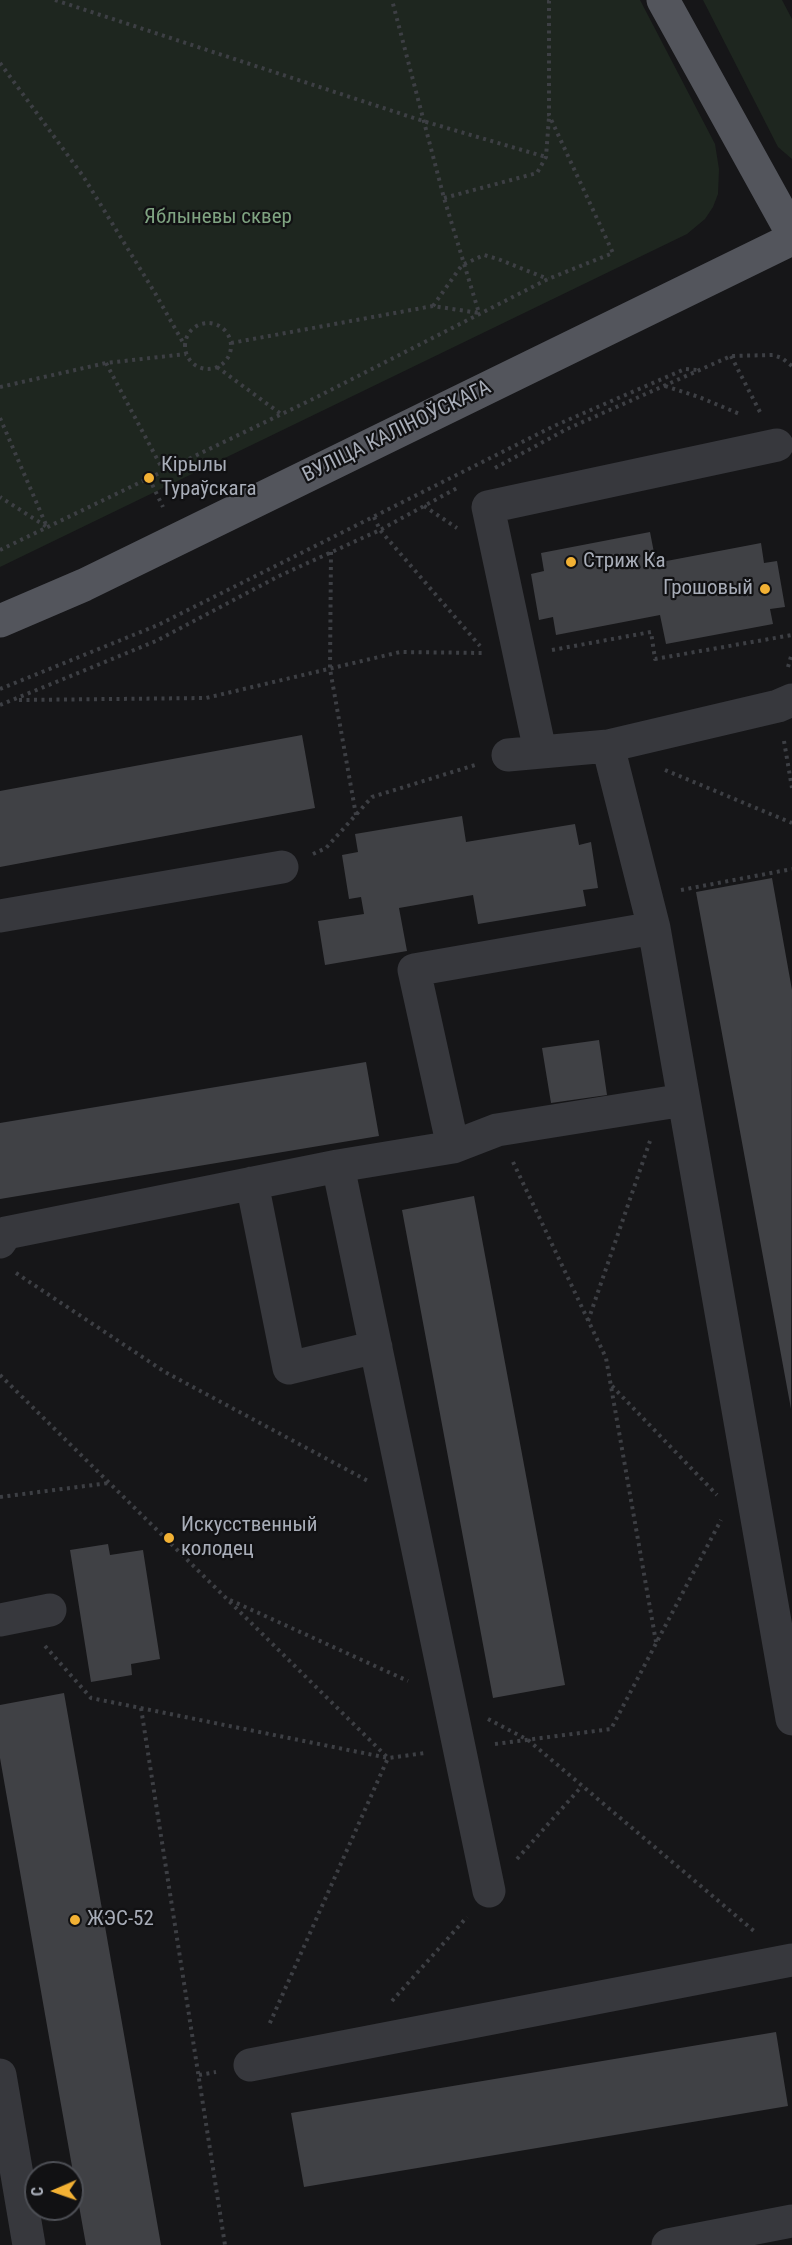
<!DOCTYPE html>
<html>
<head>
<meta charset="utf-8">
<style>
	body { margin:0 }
	#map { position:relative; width:792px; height:2245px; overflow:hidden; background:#161618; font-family:"Roboto Condensed",sans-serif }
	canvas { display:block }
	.north { position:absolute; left:24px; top:2161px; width:60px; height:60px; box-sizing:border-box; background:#111113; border:2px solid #4d4f55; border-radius:50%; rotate:268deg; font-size:16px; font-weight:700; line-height:24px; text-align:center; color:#a8adb8 }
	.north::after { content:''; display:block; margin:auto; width:21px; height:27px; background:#f2b134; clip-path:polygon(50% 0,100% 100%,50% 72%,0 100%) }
</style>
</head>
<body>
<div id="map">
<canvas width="792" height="2245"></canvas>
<div class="north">С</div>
</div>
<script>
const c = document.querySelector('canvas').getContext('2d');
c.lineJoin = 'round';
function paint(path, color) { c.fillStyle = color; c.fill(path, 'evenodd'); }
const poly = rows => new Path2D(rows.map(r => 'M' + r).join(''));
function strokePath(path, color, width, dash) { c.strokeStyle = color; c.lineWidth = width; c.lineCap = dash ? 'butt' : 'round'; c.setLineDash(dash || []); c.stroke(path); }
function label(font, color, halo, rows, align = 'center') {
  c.font = font + ' "Roboto Condensed",sans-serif'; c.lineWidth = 4.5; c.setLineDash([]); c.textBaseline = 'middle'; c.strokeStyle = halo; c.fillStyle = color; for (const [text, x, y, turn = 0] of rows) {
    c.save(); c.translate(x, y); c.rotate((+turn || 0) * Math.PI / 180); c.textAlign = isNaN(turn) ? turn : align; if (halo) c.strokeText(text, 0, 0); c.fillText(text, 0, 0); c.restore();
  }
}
paint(poly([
	[0,0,640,0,715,144,719,169,718,194,713,207,705,219,687,234,0,567],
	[703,0,782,0,792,19,792,159,778,147]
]), '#1e261f');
paint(poly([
	[650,532,656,563,761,543,764,563,777,561,785,607,770,609,773,624,666,644,660,615,556,635,553,617,539,620,531,574,544,571,541,553],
	[302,735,315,808,0,867,0,791],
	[462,816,466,842,575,824,579,845,591,842,598,888,583,890,586,906,478,924,473,895,399,908,407,951,325,965,318,921,364,914,361,897,349,899,342,855,358,852,355,834],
	[772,878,792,990,791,1409,696,892],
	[599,1040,607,1095,551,1103,542,1048],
	[366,1062,379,1136,0,1199,0,1123],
	[474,1196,565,1685,493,1698,402,1210],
	[108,1544,110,1555,143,1550,160,1659,131,1664,132,1675,91,1682,70,1550],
	[64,1693,161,2245,86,2245,52,2054,0,1758,0,1705],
	[776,2032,788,2106,304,2187,291,2113]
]), '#404145');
strokePath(poly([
	[55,0,423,121,546,157],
	[0,63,83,176,155,293,185,346],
	[444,198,537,173,546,157,549,117],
	[433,306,462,265,484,255,498,259,548,279],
	'185 346a23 23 0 1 1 46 0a23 23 0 1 1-46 0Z',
	[231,343,433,306,479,313,444,198,392,0],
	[731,356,761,414],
	[106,363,163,470],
	[217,367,281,414],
	[665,386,699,397,742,415],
	[0,387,106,363,186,354],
	[0,418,47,527,0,497],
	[495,468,567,429,731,356,773,355,782,358,792,366],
	[149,478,163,507],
	[424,506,457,528],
	[374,517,380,530,480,646],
	[0,550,315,398,548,279,613,253,549,115,549,1,551,0],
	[331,552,330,669,356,815],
	[552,650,651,632,655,659,792,635],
	[788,667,792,653],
	[0,689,158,625,554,426,685,369,698,370],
	[19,700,206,698,400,652,483,653],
	[0,705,156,641,279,576,380,530,457,488],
	[784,741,792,788],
	[665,770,792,823],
	[313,854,326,848,372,797,475,765],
	[681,890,792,869],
	[513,1162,606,1358,656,1642],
	[16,1273,165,1372,368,1481],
	[588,1321,650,1141],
	[0,1375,388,1758,269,2025],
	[612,1386,717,1495],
	[0,1497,109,1483],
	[230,1600,408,1681],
	[45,1646,91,1698,388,1758,425,1753],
	[141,1708,225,2245],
	[488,1719,528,1740,754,1931],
	[495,1744,611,1729,721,1520],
	[517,1859,582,1786],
	[392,2001,467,1917],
	[199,2075,216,2072]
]), '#3d3f44', 4, [3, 4.5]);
strokePath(poly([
	[608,746,654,928,792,1719],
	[540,751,488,507,777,445],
	[508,755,608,746,778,706,792,700],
	[0,916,282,867],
	[453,1147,414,970,654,928],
	[338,1166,489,1891],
	[252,1183,289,1368,376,1347],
	[0,1242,6,1233,338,1166,453,1147,497,1130,684,1100],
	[0,1620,50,1610],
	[250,2065,792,1960],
	[0,2075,29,2245],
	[668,2245,792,2221]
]), '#37383d', 33);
strokePath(poly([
	[663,0,792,233],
	[0,621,84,585,792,239]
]), '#53555c', 33);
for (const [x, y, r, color] of [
	[149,478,6,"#f2b134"],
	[571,562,6,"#f2b134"],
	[765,589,6,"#f2b134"],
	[169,1538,6,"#f2b134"],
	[75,1920,6,"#f2b134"]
]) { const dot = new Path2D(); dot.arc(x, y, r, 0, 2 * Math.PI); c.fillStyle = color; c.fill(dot); strokePath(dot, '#111113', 2); }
label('21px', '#7fa381', '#111113', [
	["Яблыневы сквер",218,218]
]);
label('21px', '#a8adb8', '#111113', [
	["ВУЛІЦА КАЛІНОЎСКАГА",397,432,-26]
]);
label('21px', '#a8adb8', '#111113', [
	["Кірылы",161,466],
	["Тураўскага",161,490],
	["Стриж Ка",583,562],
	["Грошовый",753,589,"right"],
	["Искусственный",181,1526],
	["колодец",181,1550],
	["ЖЭС-52",87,1920]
], 'left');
</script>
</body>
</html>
